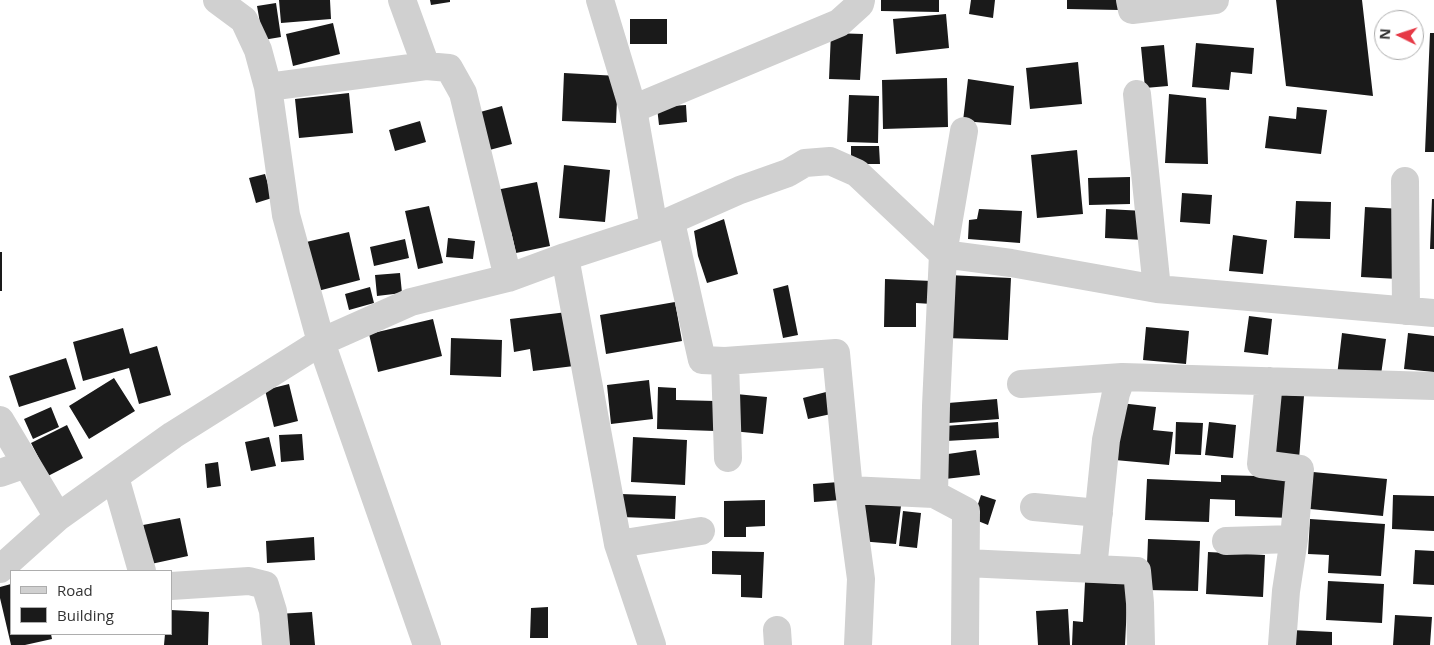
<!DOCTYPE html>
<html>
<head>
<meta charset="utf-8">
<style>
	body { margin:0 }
	#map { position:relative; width:1434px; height:645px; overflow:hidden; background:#fff; font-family:"Open Sans",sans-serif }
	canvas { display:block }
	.legend { position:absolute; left:10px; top:570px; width:162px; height:65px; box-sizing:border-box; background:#fff; border:1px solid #adadad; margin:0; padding:6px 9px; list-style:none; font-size:15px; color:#333 }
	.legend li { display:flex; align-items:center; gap:10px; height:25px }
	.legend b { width:25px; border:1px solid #adadad }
	.north { position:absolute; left:1374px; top:10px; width:50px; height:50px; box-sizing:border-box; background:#fff; border:1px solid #adadad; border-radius:50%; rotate:274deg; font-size:14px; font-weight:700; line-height:20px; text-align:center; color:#333 }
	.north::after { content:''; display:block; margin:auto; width:18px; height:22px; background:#e63946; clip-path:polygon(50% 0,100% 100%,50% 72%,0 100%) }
</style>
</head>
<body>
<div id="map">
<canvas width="1434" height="645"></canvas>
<ul class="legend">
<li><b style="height:6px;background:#d0d0d0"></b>Road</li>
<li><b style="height:14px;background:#1a1a1a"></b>Building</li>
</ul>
<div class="north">N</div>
</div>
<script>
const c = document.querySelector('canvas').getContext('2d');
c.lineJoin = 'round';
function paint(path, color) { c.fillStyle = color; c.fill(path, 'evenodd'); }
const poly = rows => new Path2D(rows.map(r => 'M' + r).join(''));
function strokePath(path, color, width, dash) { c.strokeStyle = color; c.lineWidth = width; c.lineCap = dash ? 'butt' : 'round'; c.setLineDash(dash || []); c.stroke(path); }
paint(poly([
	[279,0,330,0,331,19,281,23],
	[430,0,450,0,450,2,431,5],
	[881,0,939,0,939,12,881,11],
	[971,0,995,0,993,18,969,14],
	[1067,0,1120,0,1119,10,1067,9],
	[1276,0,1362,0,1373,96,1286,86],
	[276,3,281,37,263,40,257,6],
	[946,14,949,48,896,54,893,19],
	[630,19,667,19,667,44,630,44],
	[333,23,340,54,293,66,286,34],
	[831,33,863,34,860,80,829,79],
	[1430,33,1434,33,1434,152,1425,152],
	[1196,43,1254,48,1252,74,1231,72,1229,90,1192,87],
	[1164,45,1168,86,1145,88,1141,47],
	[1078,62,1082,104,1030,109,1026,68],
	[564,73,618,76,616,123,562,121],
	[947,78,948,127,883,129,882,80],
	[968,79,1014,86,1011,125,963,121],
	[349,93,353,133,299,138,295,99],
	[1169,94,1206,98,1208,164,1165,163],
	[849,95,879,96,878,143,847,142],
	[686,105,687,122,659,125,657,107],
	[502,106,512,144,482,152,473,114],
	[1297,107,1327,110,1321,154,1265,148,1269,116,1296,119],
	[420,121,426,142,395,151,389,130],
	[851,146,879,146,880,164,851,164],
	[1077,150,1083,214,1037,218,1031,155],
	[564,165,610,170,605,222,559,218],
	[265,174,272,198,256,203,249,178],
	[1130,177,1130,204,1089,205,1088,178],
	[537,182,550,246,516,253,511,231,505,232,496,190],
	[1182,193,1212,195,1210,224,1180,222],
	[1432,199,1434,199,1434,249,1430,249],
	[1296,201,1331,202,1330,239,1294,238],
	[429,206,443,263,418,269,405,211],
	[1365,207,1402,209,1398,279,1361,277],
	[979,209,1022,211,1020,243,968,239,969,220,977,219],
	[1106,209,1145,211,1144,240,1105,238],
	[724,219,738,274,707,283,698,256,694,231],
	[349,232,360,280,314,292,302,243],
	[1233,235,1267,240,1263,274,1229,271],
	[448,238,475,241,473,259,446,257],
	[405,239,409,258,374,266,370,247],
	[0,252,2,252,2,291,0,291],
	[400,273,402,293,377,296,375,275],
	[948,275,1011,278,1008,340,945,338],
	[885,279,932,281,932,304,916,303,916,327,884,327],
	[788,285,798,335,783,338,773,289],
	[370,287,374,303,349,310,345,294],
	[675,302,682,341,606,354,600,315],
	[567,312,574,366,533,371,530,349,514,352,510,319],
	[1249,316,1272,319,1268,355,1244,352],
	[433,319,442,356,378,372,369,334],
	[1146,327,1189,331,1186,364,1143,360],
	[123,328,130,354,157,346,171,395,139,404,129,368,83,381,73,342],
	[1342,333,1386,339,1380,382,1337,376],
	[1408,333,1434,336,1434,372,1404,369],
	[451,338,502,340,501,377,450,375],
	[66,358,76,389,19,407,9,376],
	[114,378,135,411,89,439,69,406],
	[649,380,653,419,611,424,607,385],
	[289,384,298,421,274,427,265,390],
	[658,387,676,388,676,400,715,401,715,431,657,429],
	[826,392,831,414,808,419,803,398],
	[736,394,767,397,763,434,732,431],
	[1270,394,1304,396,1299,459,1266,457],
	[997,399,999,419,949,423,948,403],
	[1120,403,1156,407,1153,430,1173,432,1169,465,1115,460],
	[51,407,59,427,33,439,24,419],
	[998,422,999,438,946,441,945,426],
	[1176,422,1203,423,1201,455,1175,454],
	[1209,422,1236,425,1233,458,1205,455],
	[67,425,83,458,48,476,31,443],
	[302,434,304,460,281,462,279,435],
	[269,437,276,466,251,471,245,442],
	[633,437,687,440,685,485,631,482],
	[976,450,980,475,945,479,941,455],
	[218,462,221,486,207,488,205,464],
	[1313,472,1387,479,1383,516,1310,509],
	[1221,475,1292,477,1291,518,1235,516,1235,500,1210,499,1209,522,1145,520,1147,479,1221,482],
	[839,482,841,500,814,502,813,484],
	[621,494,676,496,675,519,621,517],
	[981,495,996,500,988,525,973,519],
	[1393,495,1434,496,1434,531,1392,529],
	[765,500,765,526,746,527,746,537,724,537,724,501],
	[863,502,901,506,896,544,859,541],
	[903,511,921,513,917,548,899,546],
	[180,518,188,556,151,564,143,525],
	[1310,519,1385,524,1381,576,1328,573,1329,555,1308,554],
	[314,537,315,560,267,563,266,541],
	[1148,539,1200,541,1198,591,1146,590],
	[1415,550,1434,551,1434,585,1413,584],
	[712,551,764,552,762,598,741,597,741,575,712,574],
	[1208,552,1265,555,1263,597,1206,594],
	[1328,581,1384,584,1382,623,1326,620],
	[1085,582,1128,584,1125,645,1072,645,1073,621,1083,622],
	[11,584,11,634,51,634,52,639,25,645,11,645,0,598,0,587],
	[548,607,548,638,530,638,531,608],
	[1068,609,1070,645,1038,645,1036,611],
	[171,610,209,612,208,645,164,645,165,634,171,634],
	[312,612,315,645,280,645,277,614],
	[1395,615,1432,617,1430,645,1393,645],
	[1291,630,1332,632,1332,645,1290,645]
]), '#1a1a1a');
strokePath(poly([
	[217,0,244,20,258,50,268,87,286,215,321,342,427,645],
	[402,0,426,66],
	[600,0,633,109,654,228],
	[1130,0,1132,10,1215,0],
	[268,87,426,66,449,68,463,93,508,278],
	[1137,94,1157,289],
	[633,109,839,23,860,4,861,0],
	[964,131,943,254,936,406,934,494,966,511,965,645],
	[1405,181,1406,311],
	[671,222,702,360,725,361,836,353,849,490,861,579,858,645],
	[565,257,618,544,652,645],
	[725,361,728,458],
	[1269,381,1261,464,1300,469,1294,539],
	[1021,384,1122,377],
	[0,420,58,517],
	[0,473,26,464],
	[115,477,142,571],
	[849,490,934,494],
	[1034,507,1099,513],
	[1226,541,1294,539,1286,591,1282,645],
	[618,544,701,531],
	[966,563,1137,571,1140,603,1141,645],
	[0,569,58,517,173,435,321,342,411,302,508,278,565,257,654,228,740,190,788,173,805,163,830,161,857,173,943,254,1011,263,1157,289,1434,313],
	[1093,569,1106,440,1116,393,1122,377,1434,386],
	[171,586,249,581,265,585,273,611,276,645],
	[777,630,778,645]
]), '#d0d0d0', 28);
</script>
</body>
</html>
